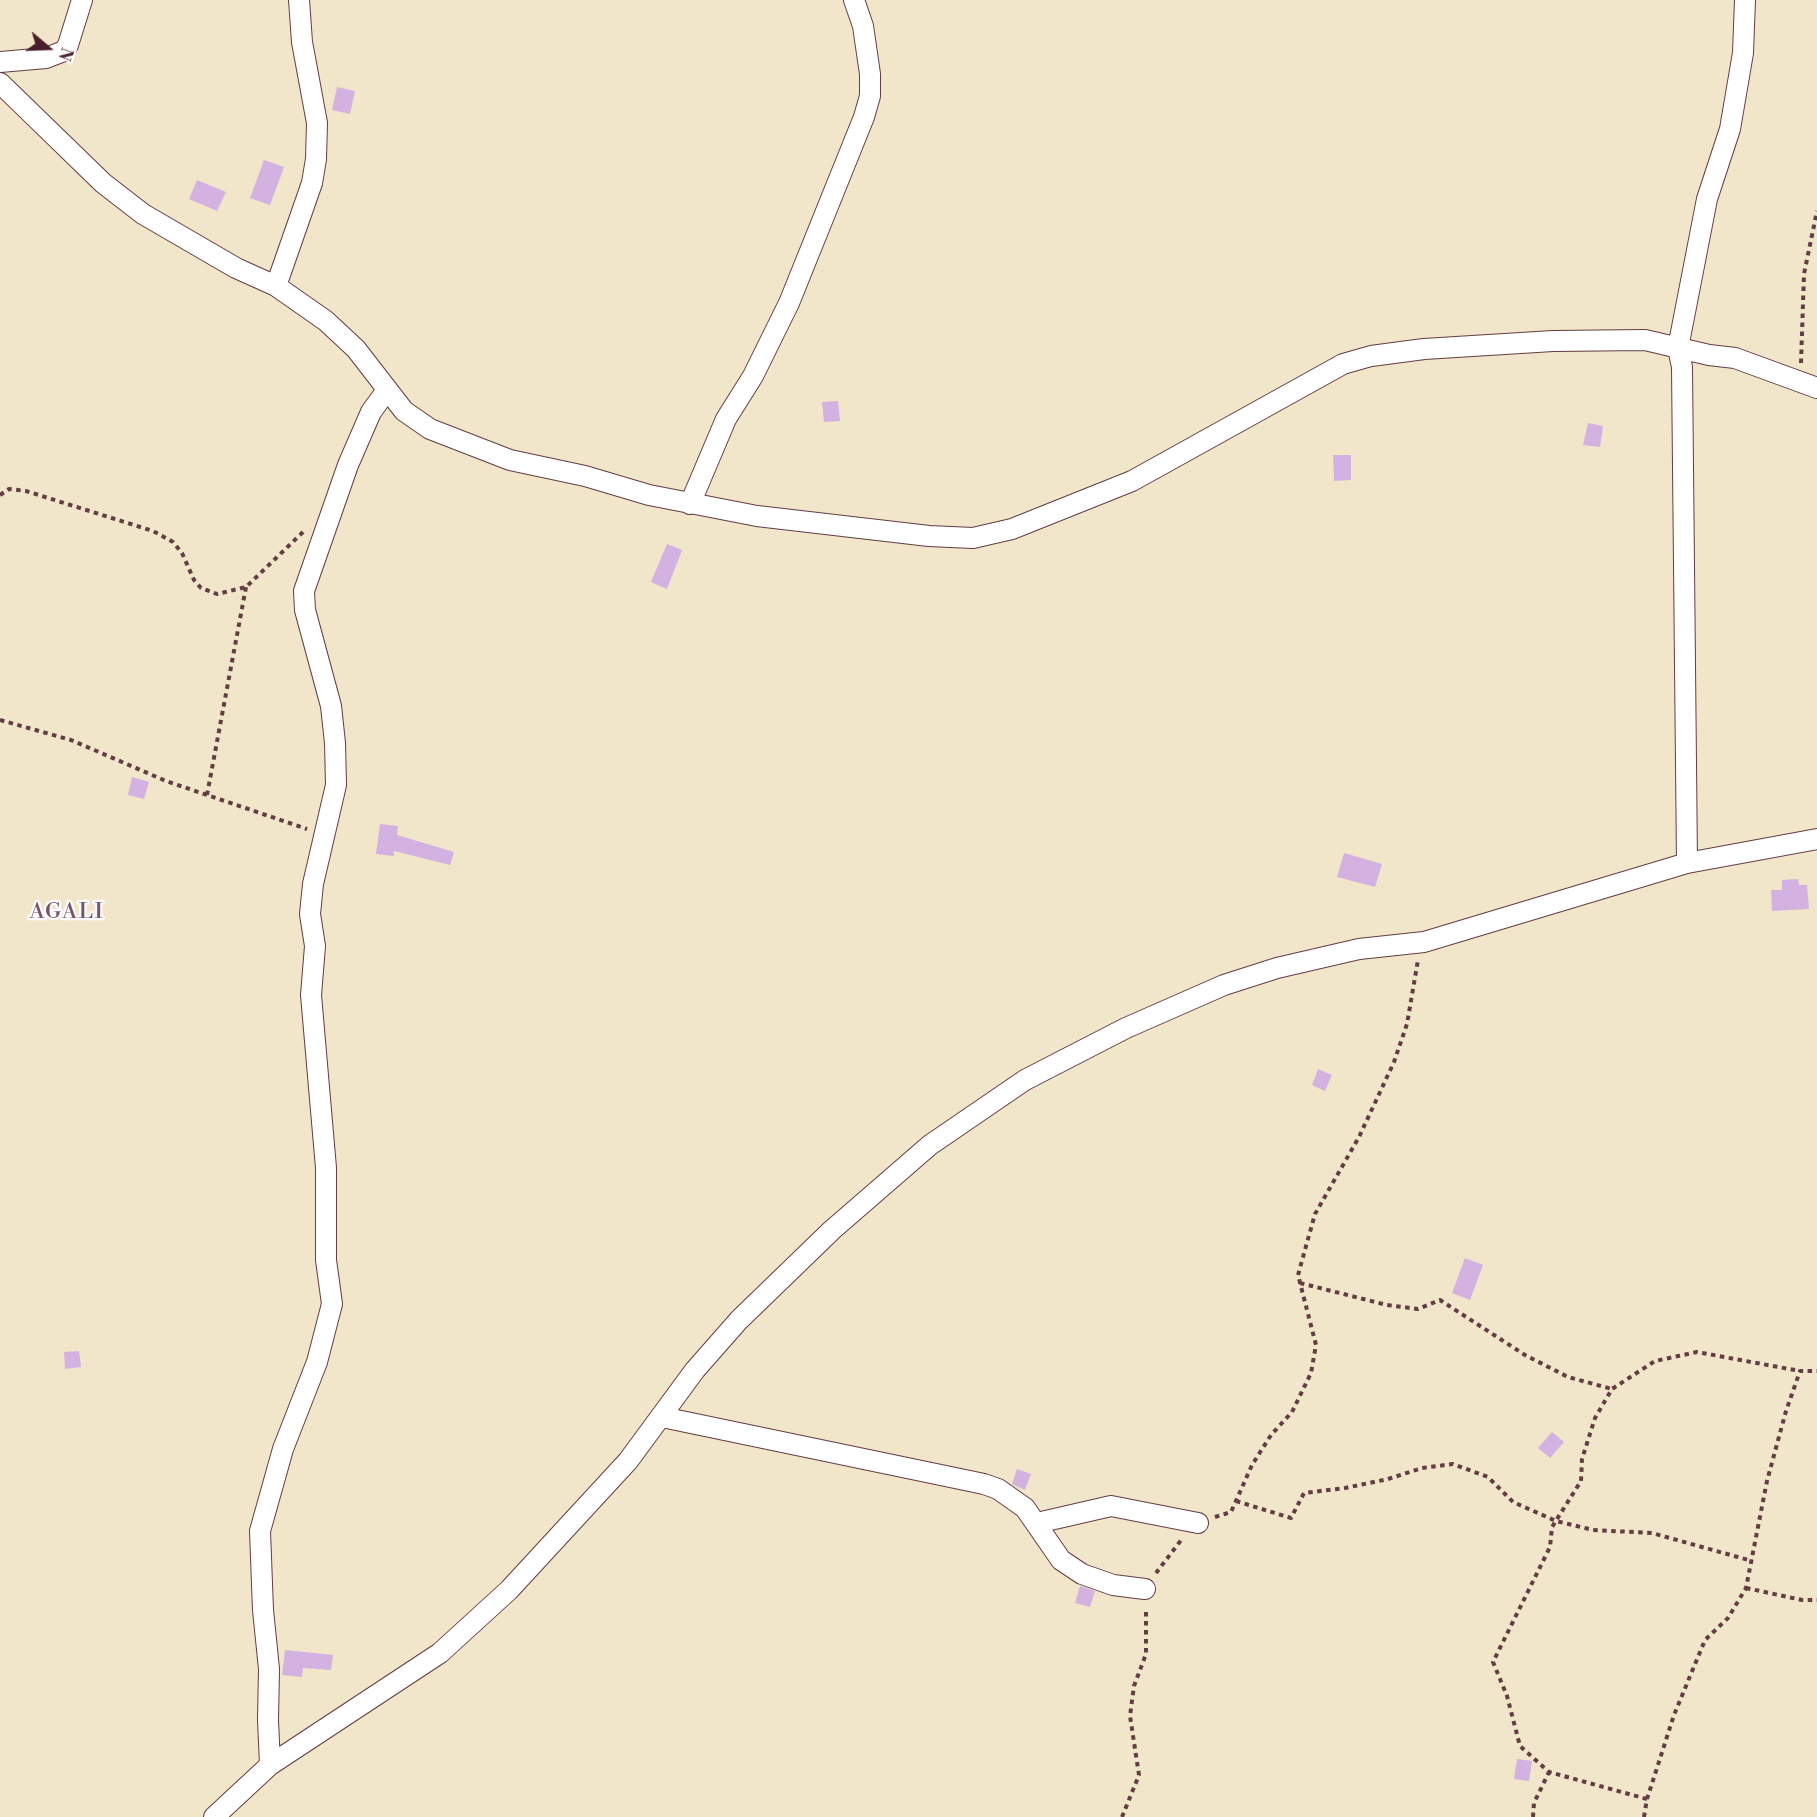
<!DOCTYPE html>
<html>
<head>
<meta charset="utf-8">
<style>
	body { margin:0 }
	#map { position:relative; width:1817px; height:1817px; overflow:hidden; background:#f1e5ca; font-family:"Libre Bodoni",serif }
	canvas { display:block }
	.north { position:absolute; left:18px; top:18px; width:60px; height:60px; -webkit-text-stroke:4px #fff; paint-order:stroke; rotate:109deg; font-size:16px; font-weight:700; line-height:24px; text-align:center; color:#4a1f2b }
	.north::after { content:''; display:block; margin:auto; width:21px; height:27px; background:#4a1f2b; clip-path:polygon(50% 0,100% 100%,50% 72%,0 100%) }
</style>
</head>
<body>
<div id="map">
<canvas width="1817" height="1817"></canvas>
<div class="north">N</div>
</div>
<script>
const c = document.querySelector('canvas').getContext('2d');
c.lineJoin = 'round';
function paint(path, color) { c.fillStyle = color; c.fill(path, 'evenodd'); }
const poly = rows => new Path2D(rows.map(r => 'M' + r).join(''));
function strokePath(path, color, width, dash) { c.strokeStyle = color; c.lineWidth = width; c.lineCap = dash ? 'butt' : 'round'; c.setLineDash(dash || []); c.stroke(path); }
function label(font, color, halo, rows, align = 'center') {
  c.font = font + ' "Libre Bodoni",serif'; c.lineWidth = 4.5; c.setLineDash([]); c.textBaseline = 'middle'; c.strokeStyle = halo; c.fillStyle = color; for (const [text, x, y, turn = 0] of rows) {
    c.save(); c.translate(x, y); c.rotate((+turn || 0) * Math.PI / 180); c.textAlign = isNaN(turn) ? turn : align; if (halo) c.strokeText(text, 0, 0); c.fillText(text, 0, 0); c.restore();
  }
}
paint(poly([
	[337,87,355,91,350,114,332,110],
	[264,160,284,167,270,205,250,198],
	[197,180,226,192,217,211,189,199],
	[838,401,840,421,824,422,822,402],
	[1588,423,1603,426,1600,447,1583,445],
	[1333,455,1351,455,1351,480,1334,481],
	[667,544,682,550,667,589,651,582],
	[132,777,149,782,144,799,128,795],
	[380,824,398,826,397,835,454,852,450,865,394,851,394,856,376,854],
	[1344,853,1382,864,1375,887,1337,877],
	[1798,879,1799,885,1807,885,1809,909,1772,911,1771,890,1782,890,1782,880],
	[1318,1069,1332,1075,1325,1091,1312,1085],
	[1465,1258,1483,1265,1470,1300,1452,1293],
	[79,1351,81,1367,65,1369,64,1352],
	[1552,1432,1564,1442,1550,1458,1538,1448],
	[1017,1469,1031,1474,1025,1490,1012,1484],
	[1080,1586,1095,1591,1090,1607,1075,1603],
	[285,1650,333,1655,331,1670,303,1668,302,1677,282,1675],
	[1517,1759,1532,1761,1529,1781,1514,1779]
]), '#d3b2e2');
const minor = poly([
	[0,62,46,58,64,51,68,45,82,0],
	[0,83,103,183,143,214,236,268,276,286,326,321,356,349,404,411,430,429,510,460,585,476,649,495,757,516,929,536,973,538,1012,529,1132,481,1343,364,1371,356,1424,349,1553,341,1645,340,1709,355,1735,358,1817,388],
	[276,286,312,183,316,159,317,123,302,42,299,0],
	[690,504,726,419,753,376,789,303,864,117,870,96,870,74,863,26,854,0],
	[1687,863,1682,367,1678,348,1707,199,1730,129,1743,53,1745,0],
	[662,1417,984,1484,998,1489,1025,1508,1061,1560,1082,1574,1113,1585,1145,1589],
	[1037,1523,1111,1506,1198,1523],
	[270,1765,268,1720,269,1669,263,1610,260,1531,283,1449,317,1362,332,1304,326,1260,326,1168,311,995,315,946,310,914,313,884,336,785,335,743,331,706,305,610,304,591,348,465,371,412,387,390],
	[214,1817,270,1765,440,1653,509,1590,628,1461,695,1370,739,1320,832,1230,930,1145,1025,1080,1126,1028,1224,985,1277,968,1359,949,1424,942,1687,863,1817,839]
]);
strokePath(minor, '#633d43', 22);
strokePath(poly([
	[1801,363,1804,274,1817,211],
	[0,495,9,489,26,491,153,531,173,542,182,553,194,580,201,588,217,594,246,587,303,532],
	[0,720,71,740,166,781,307,829],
	[207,795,246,587],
	[1300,1283,1387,1305,1418,1309,1440,1300,1525,1355,1568,1377,1612,1389],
	[1236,1501,1291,1518,1304,1493,1345,1488,1388,1479,1422,1468,1453,1464,1488,1477,1513,1502,1556,1521,1593,1530,1652,1533,1752,1561],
	[1215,1517,1231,1512,1252,1465,1271,1435,1292,1412,1311,1373,1316,1345,1298,1275,1315,1214,1359,1137,1394,1062,1407,1024,1418,960],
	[1156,1573,1182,1539],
	[1746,1588,1802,1600,1817,1600],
	[1647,1799,1549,1772,1520,1746,1507,1696,1493,1662,1550,1547,1552,1527,1581,1481,1582,1459,1595,1418,1612,1389,1655,1361,1697,1352,1800,1371],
	[1122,1817,1139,1775,1130,1716,1134,1686,1146,1654,1146,1608],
	[1533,1817,1534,1803,1549,1772],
	[1644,1817,1647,1799,1674,1715,1705,1640,1728,1618,1746,1588,1767,1481,1786,1411,1800,1371,1817,1371]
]), '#633d43', 4, [4.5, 4.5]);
strokePath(minor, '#fff', 20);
c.letterSpacing = '1.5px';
label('22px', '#7a526b', '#fff', [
	["AGALI",67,913]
]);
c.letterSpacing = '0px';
</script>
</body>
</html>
